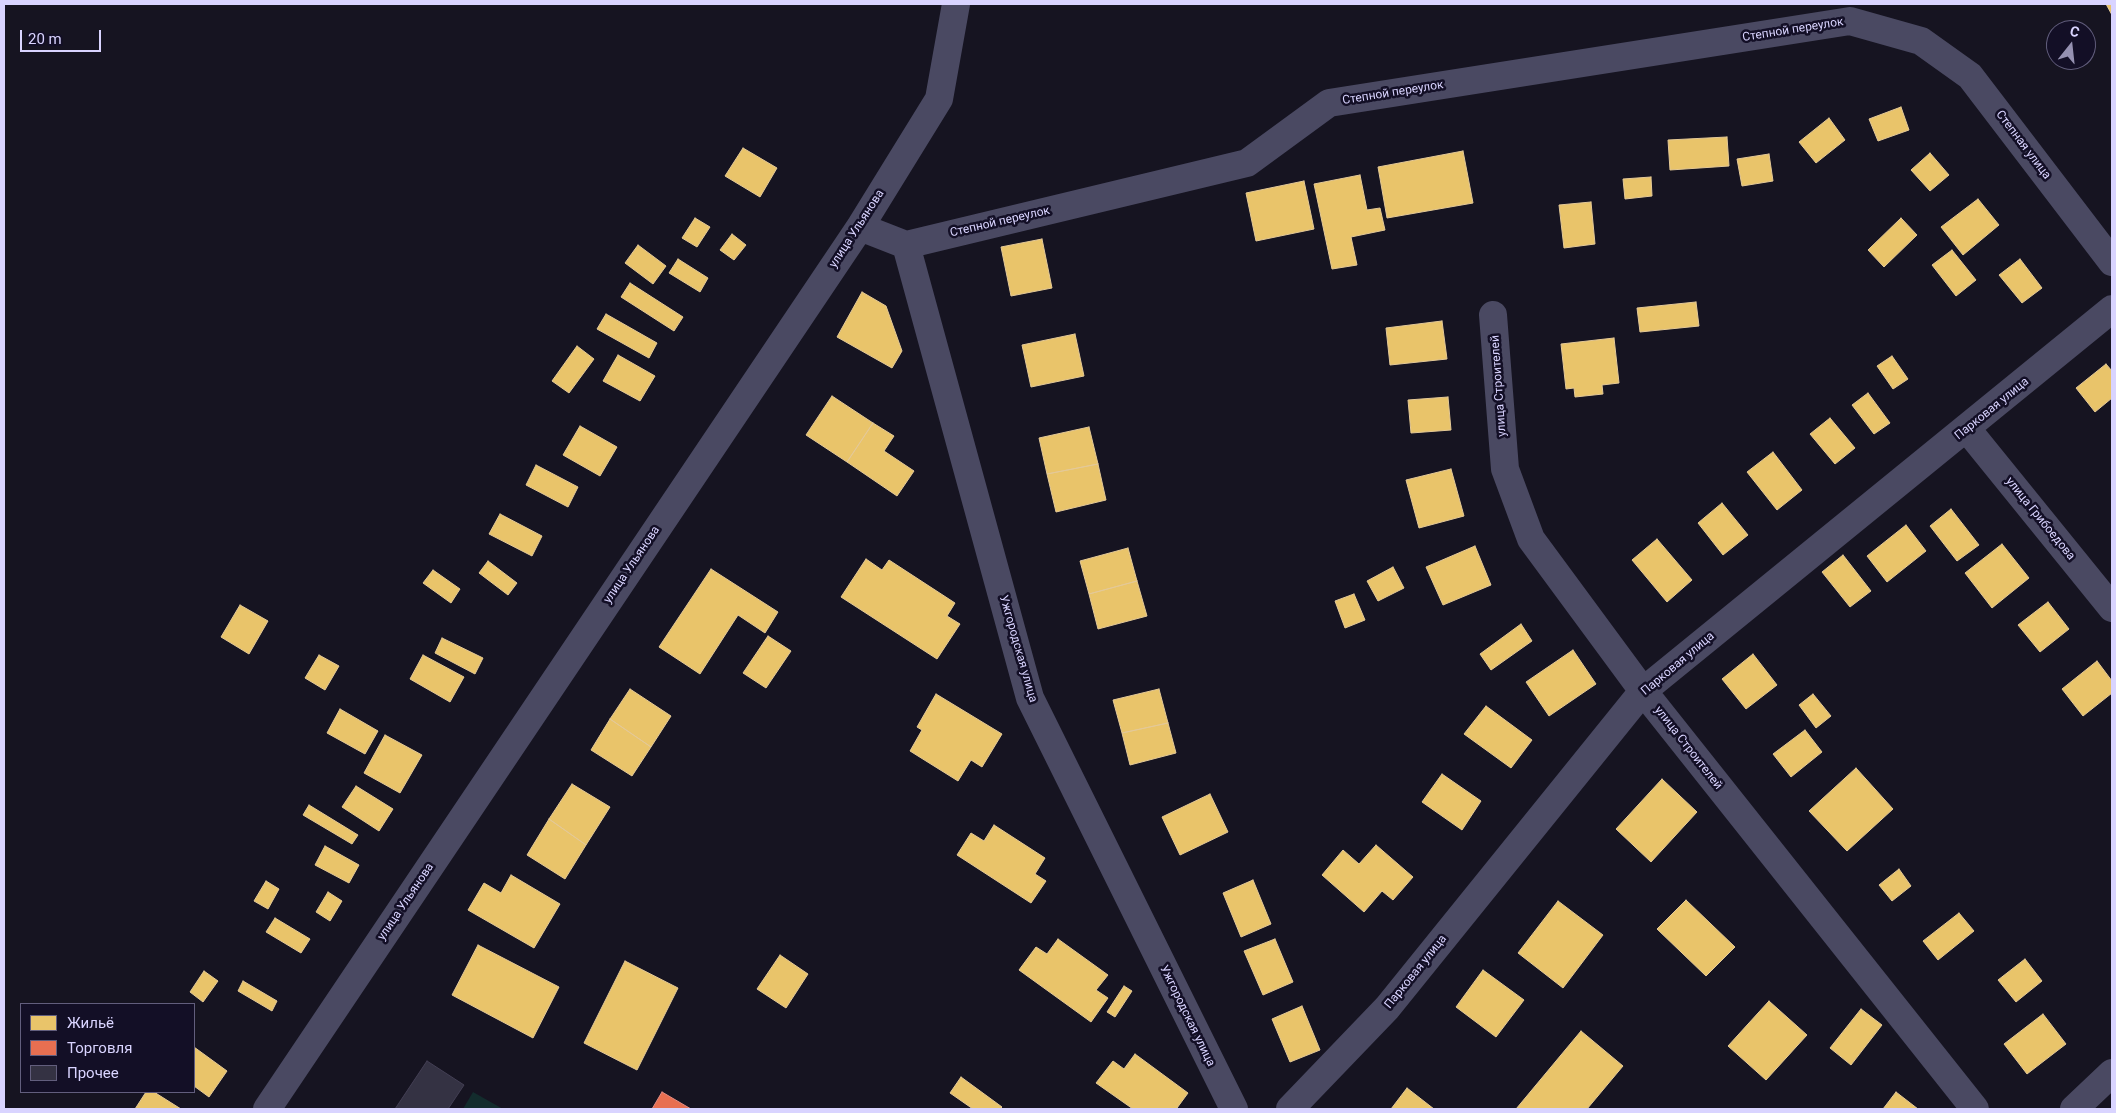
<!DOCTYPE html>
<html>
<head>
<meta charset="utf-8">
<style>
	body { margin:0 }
	#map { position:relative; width:2116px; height:1113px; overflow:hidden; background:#161421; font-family:Roboto,sans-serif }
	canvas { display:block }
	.frame { position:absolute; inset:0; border:5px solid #d9d4ff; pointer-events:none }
	.legend { position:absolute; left:20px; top:1003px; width:175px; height:90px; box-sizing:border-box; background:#130f26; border:1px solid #625e7d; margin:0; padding:6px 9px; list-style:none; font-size:15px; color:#d9d4ff }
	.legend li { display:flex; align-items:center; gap:10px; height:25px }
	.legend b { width:25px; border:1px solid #625e7d }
	.north { position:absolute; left:2046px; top:20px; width:50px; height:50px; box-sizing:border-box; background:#130f26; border:1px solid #625e7d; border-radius:50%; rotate:16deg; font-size:14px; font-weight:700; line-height:20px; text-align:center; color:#d9d4ff }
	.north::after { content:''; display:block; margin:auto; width:18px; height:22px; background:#9591b1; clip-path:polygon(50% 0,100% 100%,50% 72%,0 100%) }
	.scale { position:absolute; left:20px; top:30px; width:81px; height:22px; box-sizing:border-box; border:2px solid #d9d4ff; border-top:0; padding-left:6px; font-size:15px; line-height:18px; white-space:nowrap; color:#d9d4ff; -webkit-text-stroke:4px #130f26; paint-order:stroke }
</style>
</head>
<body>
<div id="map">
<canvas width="2116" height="1113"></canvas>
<div class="frame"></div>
<ul class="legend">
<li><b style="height:14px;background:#e9c46a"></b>Жильё</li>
<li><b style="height:14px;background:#e76f51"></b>Торговля</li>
<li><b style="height:14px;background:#343243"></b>Прочее</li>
</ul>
<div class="north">С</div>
<div class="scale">20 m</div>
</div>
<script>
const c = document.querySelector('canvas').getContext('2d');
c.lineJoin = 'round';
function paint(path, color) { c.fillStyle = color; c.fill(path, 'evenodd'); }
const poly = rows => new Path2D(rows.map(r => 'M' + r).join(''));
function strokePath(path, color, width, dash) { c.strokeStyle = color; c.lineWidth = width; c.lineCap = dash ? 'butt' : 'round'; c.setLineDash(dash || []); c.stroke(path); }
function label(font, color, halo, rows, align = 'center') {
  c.font = font + ' Roboto,sans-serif'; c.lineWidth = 5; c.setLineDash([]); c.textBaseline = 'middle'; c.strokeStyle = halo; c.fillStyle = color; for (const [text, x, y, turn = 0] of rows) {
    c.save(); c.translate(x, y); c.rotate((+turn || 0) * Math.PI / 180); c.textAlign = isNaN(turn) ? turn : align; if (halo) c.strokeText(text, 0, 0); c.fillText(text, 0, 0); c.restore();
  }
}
paint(poly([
	[473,1092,503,1109,463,1109]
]), '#132c2d');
const homes = poly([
	[2106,4,2112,4,2112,15,2106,4],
	[1901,107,1909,130,1878,141,1869,119,1901,107],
	[1829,118,1845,140,1816,163,1799,142,1829,118],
	[1727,137,1729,166,1670,170,1668,140,1727,137],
	[743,148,777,168,760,197,725,176,743,148],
	[1463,151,1473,203,1387,218,1378,167,1463,151],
	[1930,153,1949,175,1930,191,1911,170,1930,153],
	[1769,154,1773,181,1742,186,1737,159,1769,154],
	[1360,175,1367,210,1380,208,1385,230,1351,237,1357,265,1332,269,1314,184,1360,175],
	[1651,177,1652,196,1625,199,1623,179,1651,177],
	[1304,181,1314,229,1256,241,1246,193,1304,181],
	[1978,199,1999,225,1963,255,1941,227,1978,199],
	[1591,202,1595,244,1564,248,1559,205,1591,202],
	[695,218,710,227,697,247,682,238,695,218],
	[1901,218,1917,235,1884,267,1868,250,1901,218],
	[732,234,746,245,734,260,720,250,732,234],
	[1042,239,1052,288,1011,296,1001,247,1042,239],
	[638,245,666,266,653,284,625,263,638,245],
	[1952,250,1976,280,1956,296,1932,265,1952,250],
	[678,259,708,278,700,292,669,273,678,259],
	[2020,259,2042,288,2022,303,1999,275,2020,259],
	[630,283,683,317,674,331,621,297,630,283],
	[862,292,886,306,902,351,892,368,837,337,862,292],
	[1696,302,1699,326,1640,332,1637,308,1696,302],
	[606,314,657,343,649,358,597,329,606,314],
	[1442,321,1447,359,1390,365,1386,328,1442,321],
	[1075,334,1084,376,1031,387,1022,345,1075,334],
	[1614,338,1619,383,1602,385,1603,394,1575,397,1574,388,1566,389,1561,344,1614,338],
	[577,346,594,359,569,393,552,381,577,346],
	[618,355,655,376,640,401,603,381,618,355],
	[1892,356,1908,379,1893,389,1877,366,1892,356],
	[2106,364,2112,371,2112,398,2095,412,2076,388,2106,364],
	[1868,393,1890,423,1874,434,1852,405,1868,393],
	[832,396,873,423,847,462,806,435,832,396],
	[1448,397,1451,430,1411,433,1408,400,1448,397],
	[1830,418,1855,448,1835,464,1810,434,1830,418],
	[873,423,894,436,884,451,914,471,897,496,847,462,873,423],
	[580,426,617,447,600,476,563,455,580,426],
	[1089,427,1098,464,1047,474,1039,438,1089,427],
	[1773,452,1802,490,1777,510,1747,472,1773,452],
	[1098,464,1106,500,1056,512,1047,474,1098,464],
	[536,465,578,487,568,507,526,485,536,465],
	[1451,469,1464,516,1419,528,1406,480,1451,469],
	[1722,503,1748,535,1723,555,1698,523,1722,503],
	[1951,509,1979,545,1957,561,1930,526,1951,509],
	[500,514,542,536,532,556,489,534,500,514],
	[1906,525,1926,551,1887,582,1867,556,1906,525],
	[1657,539,1692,580,1667,602,1632,560,1657,539],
	[2002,544,2029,578,1992,608,1965,573,2002,544],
	[1475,546,1491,585,1443,605,1426,567,1475,546],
	[1128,548,1137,581,1089,594,1080,561,1128,548],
	[1843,555,1871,591,1850,607,1822,572,1843,555],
	[866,559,882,570,889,560,955,603,947,616,960,624,937,659,841,597,866,559],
	[488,561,517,583,508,595,479,573,488,561],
	[1393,567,1404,588,1378,601,1367,581,1393,567],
	[711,569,778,612,765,633,738,615,700,674,659,647,711,569],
	[433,570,460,589,451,603,423,583,433,570],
	[1137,581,1147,616,1098,629,1089,594,1137,581],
	[1354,594,1365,620,1345,628,1335,601,1354,594],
	[2048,602,2069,629,2040,652,2018,625,2048,602],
	[240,605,268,621,249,654,221,637,240,605],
	[1521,624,1532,641,1491,670,1480,654,1521,624],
	[768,636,791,651,766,688,743,673,768,636],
	[442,638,483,658,475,674,435,653,442,638],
	[1573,650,1596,684,1549,716,1526,682,1573,650],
	[1753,654,1777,685,1746,709,1722,679,1753,654],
	[319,655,339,666,325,690,305,678,319,655],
	[423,655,464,677,450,702,410,679,423,655],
	[2097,661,2112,681,2112,693,2083,716,2062,689,2097,661],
	[630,689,671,716,651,747,610,719,630,689],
	[1159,689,1168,723,1122,733,1113,700,1159,689],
	[936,694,1002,734,982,767,971,760,958,781,910,751,922,730,917,727,936,694],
	[1813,694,1831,716,1816,728,1799,705,1813,694],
	[1486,706,1532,740,1511,768,1464,734,1486,706],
	[340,709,378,731,365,754,327,733,340,709],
	[610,719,651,747,632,776,591,750,610,719],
	[1168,723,1176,753,1130,765,1122,733,1168,723],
	[1805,730,1822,752,1791,777,1773,754,1805,730],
	[385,735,422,755,400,793,364,773,385,735],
	[1856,768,1893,809,1847,851,1809,811,1856,768],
	[1442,774,1481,801,1462,830,1422,802,1442,774],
	[1662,779,1697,812,1651,862,1616,829,1662,779],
	[572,784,610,807,586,845,549,819,572,784],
	[356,786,393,809,379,831,342,807,356,786],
	[1210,794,1228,832,1180,855,1162,817,1210,794],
	[309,805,358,835,352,844,303,815,309,805],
	[549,819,586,845,565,879,527,855,549,819],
	[994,825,1045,858,1035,874,1046,881,1031,903,957,855,971,833,984,841,994,825],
	[1376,845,1413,877,1393,900,1382,891,1364,912,1322,875,1343,850,1359,864,1376,845],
	[325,846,359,865,349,883,315,865,325,846],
	[1899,869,1911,886,1892,901,1879,885,1899,869],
	[511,875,560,904,534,948,468,910,484,883,501,893,511,875],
	[1253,880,1271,924,1241,937,1223,893,1253,880],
	[266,881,279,889,268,909,254,901,266,881],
	[328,892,342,901,330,921,316,912,328,892],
	[1686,900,1735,947,1706,976,1657,929,1686,900],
	[1558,901,1603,935,1563,988,1518,953,1558,901],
	[1959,913,1974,931,1938,960,1923,941,1959,913],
	[275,918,310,939,301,953,266,932,275,918],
	[1058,939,1108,975,1096,990,1108,998,1091,1022,1019,970,1036,947,1047,954,1058,939],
	[1275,939,1293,982,1263,995,1244,951,1275,939],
	[478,945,559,987,533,1038,452,995,478,945],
	[780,955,808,974,786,1008,757,989,780,955],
	[2025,959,2042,981,2016,1002,1998,980,2025,959],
	[625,961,678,988,637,1070,584,1043,625,961],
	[1483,970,1524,1000,1496,1037,1456,1007,1483,970],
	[204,971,218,981,203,1002,190,992,204,971],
	[243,981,277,1001,272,1011,238,991,243,981],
	[1124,986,1132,991,1115,1017,1107,1012,1124,986],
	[1769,1001,1807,1035,1766,1080,1728,1046,1769,1001],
	[1302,1006,1320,1050,1290,1062,1272,1019,1302,1006],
	[1861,1009,1882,1025,1851,1065,1830,1048,1861,1009],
	[2043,1014,2066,1044,2027,1074,2004,1044,2043,1014],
	[1581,1031,1623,1066,1587,1109,1516,1109,1581,1031],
	[194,1047,227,1071,209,1097,194,1086,194,1047],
	[1135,1054,1188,1093,1177,1108,1179,1109,1133,1109,1096,1083,1113,1061,1124,1069,1135,1054],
	[961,1077,1002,1107,1000,1109,973,1109,950,1093,961,1077],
	[1407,1088,1434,1109,1391,1109,1407,1088],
	[146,1092,154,1092,181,1109,135,1109,146,1092],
	[1896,1092,1918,1109,1883,1109,1896,1092]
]);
paint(homes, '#e9c46a');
strokePath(homes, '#e4c997', 1);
const shops = poly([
	[662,1092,691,1109,652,1109,662,1092]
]);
paint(shops, '#e76f51');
strokePath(shops, '#e38d85', 1);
const building = poly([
	[427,1061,464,1085,448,1109,395,1109,427,1061]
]);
paint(building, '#343243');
strokePath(building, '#433f54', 1);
strokePath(poly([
	[860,227,906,245,1247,163,1329,103,1850,21,1921,41,1970,76,2112,262],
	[906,245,1030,698,1234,1109],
	[1493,315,1505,469,1531,539,1643,691,1975,1109],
	[1967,429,2112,608],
	[267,1109,860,227,939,99,956,4],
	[1290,1109,1387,1008,1643,691,2112,309],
	[2074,1109,2112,1073]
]), '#4a4962', 28);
label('12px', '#d9d4ff', '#130f26', [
	["Степной переулок",1793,30,-9],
	["Степной переулок",1393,93,-9],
	["Степная улица",2023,145,53],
	["Степной переулок",1000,222,-13],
	["улица Ульянова",857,229,-57],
	["улица Строителей",1499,386,-94],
	["Парковая улица",1992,409,-39],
	["улица Грибоедова",2040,519,51],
	["улица Ульянова",632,565,-56],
	["Ужгородская улица",1018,649,74],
	["Парковая улица",1678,664,-40],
	["улица Строителей",1688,748,52],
	["улица Ульянова",406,902,-56],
	["Парковая улица",1416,972,-51],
	["Ужгородская улица",1187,1016,64]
]);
</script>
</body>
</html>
